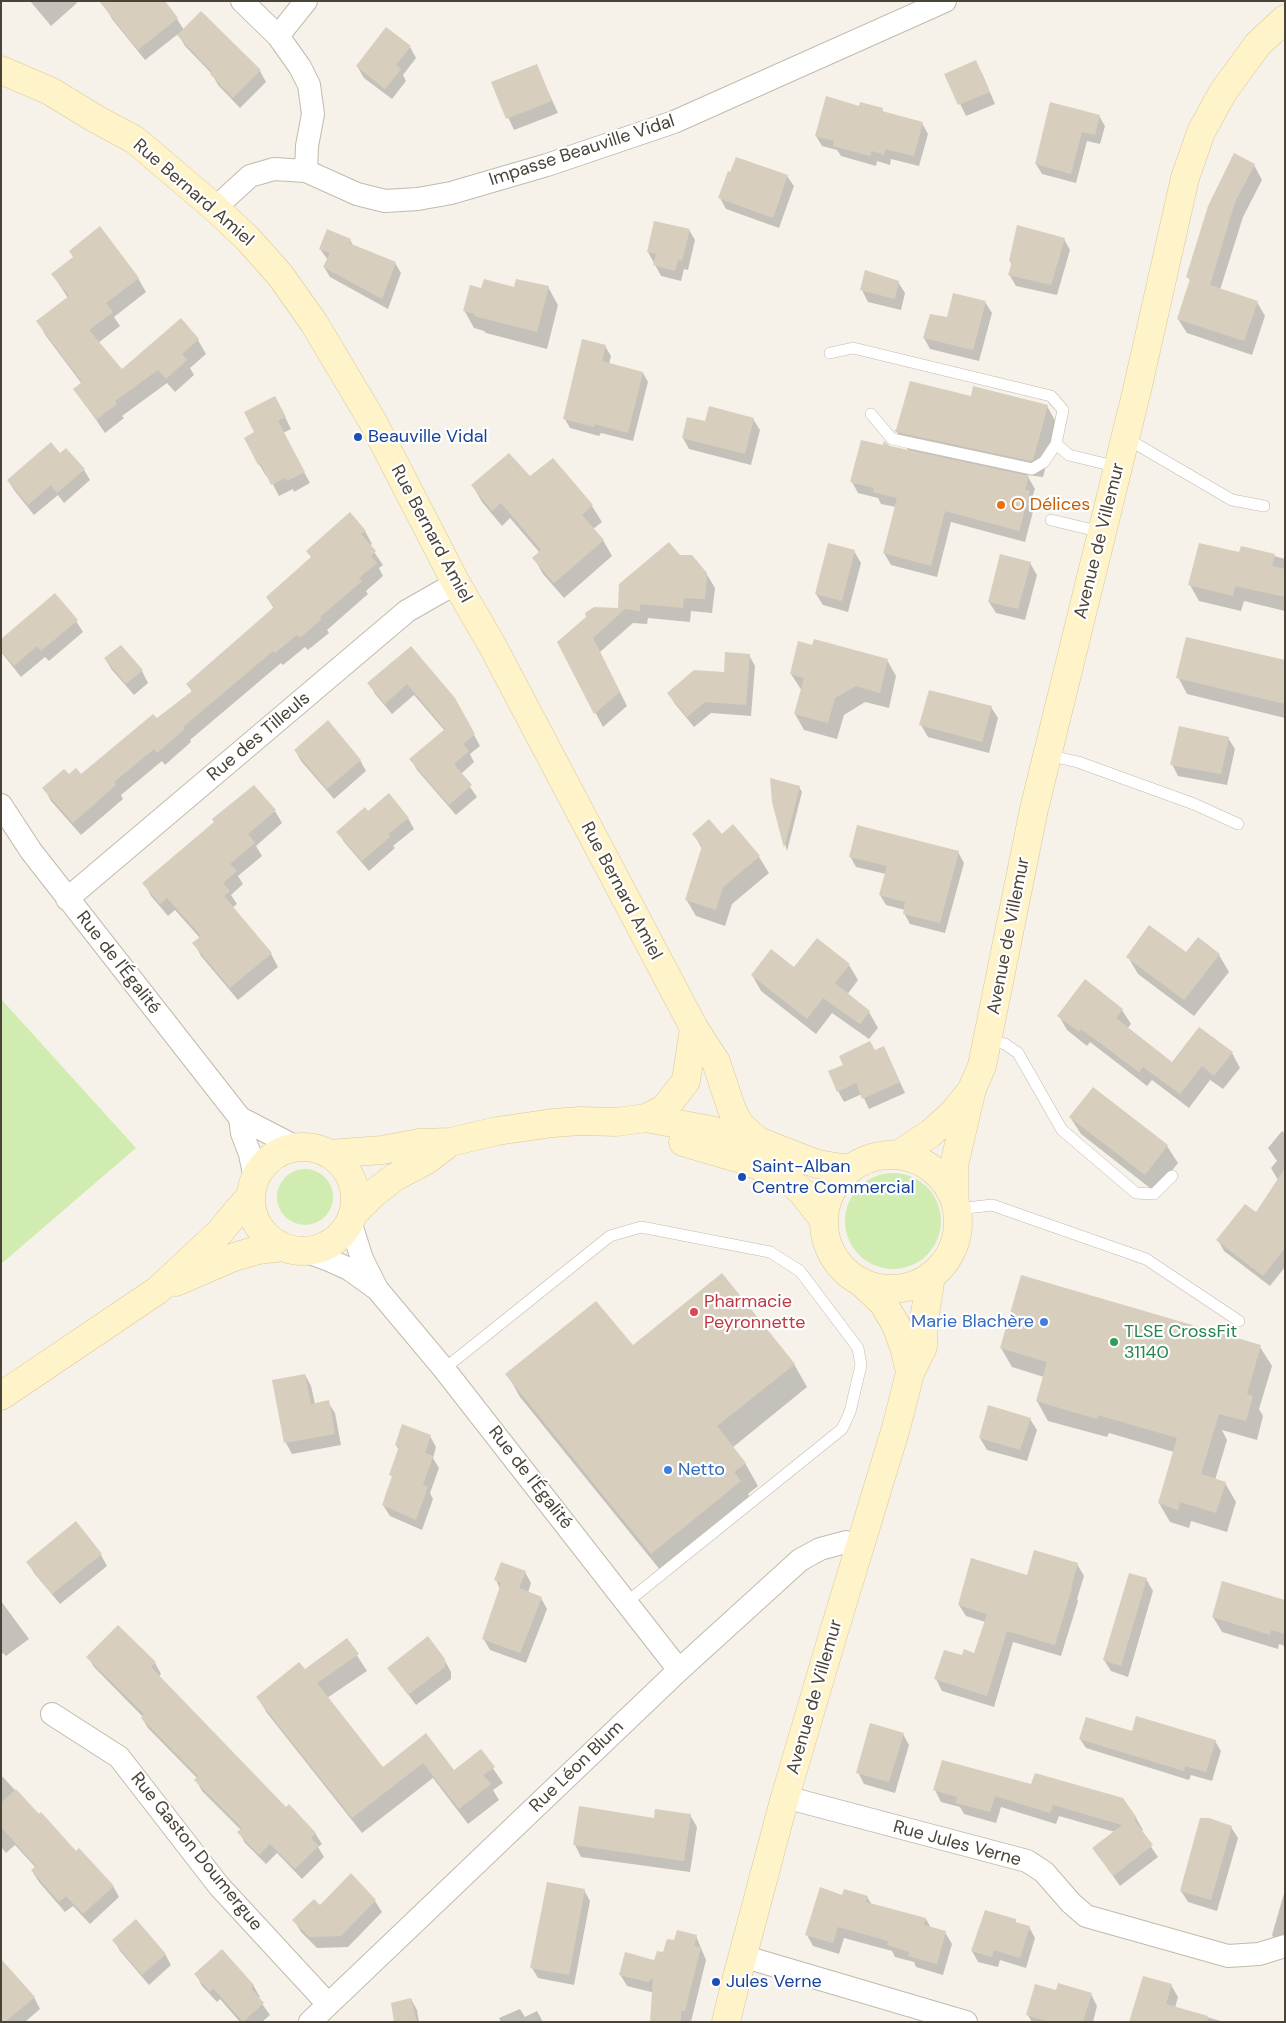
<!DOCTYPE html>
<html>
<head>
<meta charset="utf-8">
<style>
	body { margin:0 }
	#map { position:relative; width:1286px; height:2023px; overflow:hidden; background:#f6f2e9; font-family:"DM Sans",sans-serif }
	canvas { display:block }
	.frame { position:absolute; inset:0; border:2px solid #4a4337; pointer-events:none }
</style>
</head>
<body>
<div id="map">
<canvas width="1286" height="2023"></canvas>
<div class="frame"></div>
</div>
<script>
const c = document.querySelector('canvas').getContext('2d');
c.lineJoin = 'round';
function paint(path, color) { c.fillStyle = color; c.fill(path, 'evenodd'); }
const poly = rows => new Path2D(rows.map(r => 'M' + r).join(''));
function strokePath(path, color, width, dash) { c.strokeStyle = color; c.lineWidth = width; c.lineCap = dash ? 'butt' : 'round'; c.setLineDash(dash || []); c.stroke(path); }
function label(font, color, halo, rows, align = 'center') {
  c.font = font + ' "DM Sans",sans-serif'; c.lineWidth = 4.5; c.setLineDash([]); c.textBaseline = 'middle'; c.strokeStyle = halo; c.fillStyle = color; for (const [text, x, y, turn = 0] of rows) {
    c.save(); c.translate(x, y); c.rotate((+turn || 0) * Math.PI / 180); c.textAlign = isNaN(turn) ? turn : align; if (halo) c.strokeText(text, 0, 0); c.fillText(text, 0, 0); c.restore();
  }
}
paint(poly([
	[1,999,136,1148,1,1264],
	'277 1197a28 28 0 1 1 56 0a28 28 0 1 1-56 0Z',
	'845 1221a48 48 0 1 1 96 0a48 48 0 1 1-96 0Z'
]), '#d0ecb0');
paint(poly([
	[30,1,76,1,77,3,51,26],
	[106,8,177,19,184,30,260,71,266,82,240,108,218,85,212,74,185,46,178,34,145,60,112,19],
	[410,47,416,58,403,75,406,81,392,99,364,78,357,66],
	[536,65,558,113,514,130,492,83],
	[982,73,995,104,966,116,946,75],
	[860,107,882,109,884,113,922,123,928,134,919,166,891,159,890,165,877,161,876,166,841,156,837,150,822,146,816,136],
	[1099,116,1105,126,1100,144,1087,141,1076,183,1042,174,1036,164],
	[1254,165,1262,180,1243,217,1220,290,1257,302,1265,316,1252,355,1187,333,1178,319,1190,281,1188,277],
	[787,176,794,186,779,228,726,209,720,198],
	[689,230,695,240,688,270,684,269,681,281,661,276,648,252],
	[1064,239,1070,250,1057,295,1016,286,1009,274,1012,265,1010,261],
	[350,240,354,247,395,263,401,273,388,309,330,277,324,267,328,260,320,249],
	[53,275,138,278,146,292,114,317,120,326,98,343,121,371,181,320,198,340,206,354,190,368,194,375,175,392,167,383,122,416,124,418,105,433,75,389,82,384,46,336,38,322,68,298],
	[898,282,905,293,901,310,868,302,862,290],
	[548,287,558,305,547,349,486,333,484,331,474,328,464,310,482,289],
	[985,302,992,313,979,361,930,349,924,338,948,318],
	[605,346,611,356,609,364,643,373,648,382,633,441,601,433,599,436,570,428,565,419],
	[971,398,1047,406,1057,424,1043,477,1027,475,1035,489,1032,498,1035,504,1025,542,951,522,937,577,891,565,884,553,896,507,881,504,878,498,858,493,852,482,890,448,909,452,896,431],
	[281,409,291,429,283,433,310,483,294,492,293,489,279,496,268,475,266,476,259,464,256,433],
	[753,419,760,430,751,465,689,449,683,438,706,422],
	[66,449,84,470,90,480,64,503,58,495,34,515,14,490,8,480,60,455],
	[553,459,592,506,602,522,593,529,603,540,612,556,564,598,543,574,534,558,540,553,510,518,502,526,482,502,473,486,530,478],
	[365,531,372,544,370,546,383,565,379,568,383,576,366,591,368,594,327,630,329,633,308,650,305,647,283,665,281,663,190,740,191,742,165,765,162,761,121,795,123,799,81,835,51,801,44,788,69,776,81,776,192,692,188,684,274,609,267,597,312,558,307,551],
	[1242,547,1285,559,1285,611,1244,601,1241,611,1199,601,1190,585,1240,554],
	[854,551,861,563,848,612,823,605,816,594],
	[679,556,706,573,715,588,712,613,691,611,690,622,648,618,647,624,633,623,600,652,627,706,603,727,558,642,587,618,619,609],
	[1030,563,1037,575,1025,620,996,613,989,602],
	[76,621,83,632,49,661,45,657,21,677,1,652,1,641],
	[813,646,887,660,896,676,889,708,865,702,844,715,837,739,804,730,795,714,802,691,791,674],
	[411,648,455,700,480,746,470,754,474,762,461,774,477,797,456,815,417,770,411,759,445,731,414,695,392,714,375,694,369,683],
	[749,655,755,666,751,716,711,713,694,727,675,704,668,693,725,673],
	[105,659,142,671,148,683,134,695,112,670],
	[1285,661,1285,718,1187,694,1178,677],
	[991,707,998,718,989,753,928,737,921,725],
	[1228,738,1235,749,1227,785,1178,776,1172,764],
	[295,750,360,760,366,771,334,799,301,761],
	[799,787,802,792,787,851,774,802],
	[275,811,282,823,256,846,262,856,238,876,243,884,231,895,237,904,232,908,271,954,278,967,238,1000,201,956,194,943,200,938,175,910,168,916,151,896,144,883],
	[368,813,408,818,414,829,393,846,395,848,369,871,344,842,338,832],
	[733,826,759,857,769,873,732,904,725,926,696,916,686,899,702,849,694,834,722,835],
	[958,852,964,863,945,933,910,924,904,913,905,910,886,905,880,895,886,874,856,867,850,856],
	[1186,954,1219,955,1229,972,1194,1016,1138,974,1128,957],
	[849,965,858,980,847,995,869,1012,878,1028,869,1039,832,1013,816,1034,761,991,752,975,794,969],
	[1122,1010,1131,1024,1127,1029,1173,1064,1232,1053,1240,1068,1223,1089,1210,1080,1189,1108,1152,1080,1147,1086,1090,1042,1087,1046,1067,1030,1059,1016],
	[875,1051,889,1058,905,1093,869,1109,862,1094,844,1102,838,1091],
	[1093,1088,1167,1146,1178,1163,1155,1192,1081,1134,1070,1117],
	[1282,1131,1285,1133,1285,1267,1270,1286,1224,1251,1218,1240,1256,1214,1278,1180,1271,1168,1277,1161,1268,1148],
	[633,1347,794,1364,807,1387,732,1448,745,1463,758,1486,748,1494,754,1504,665,1576,520,1397,507,1374],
	[1260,1347,1272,1366,1259,1409,1263,1416,1257,1440,1222,1430,1227,1440,1215,1480,1225,1483,1236,1502,1227,1532,1191,1521,1189,1528,1170,1522,1159,1503,1174,1452,1109,1433,1107,1437,1048,1421,1037,1401,1044,1377,1012,1367,1001,1348],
	[305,1375,311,1386,315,1404,328,1402,335,1413,341,1445,292,1454,286,1443,273,1381],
	[1030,1419,1037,1430,1027,1461,987,1450,980,1438],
	[430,1436,436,1447,433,1458,439,1468,430,1493,433,1499,422,1530,390,1516,383,1505,393,1478,391,1475,399,1450,396,1445],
	[101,1555,107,1566,60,1604,34,1573,28,1562],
	[1077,1564,1084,1576,1077,1599,1078,1601,1061,1656,1013,1642,994,1707,942,1691,936,1679,963,1656,975,1655,985,1622,966,1616,959,1605,1028,1577],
	[525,1572,531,1583,528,1593,541,1598,547,1609,526,1663,490,1650,483,1638,500,1589,496,1580],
	[1146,1579,1153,1591,1128,1677,1111,1671,1104,1660],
	[1,1601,29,1639,6,1656,3,1653,1,1654],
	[1285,1601,1285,1646,1279,1644,1278,1649,1222,1632,1213,1617],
	[118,1627,155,1663,161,1674,158,1677,286,1808,315,1833,322,1844,318,1847,324,1857,302,1879,277,1853,266,1864,245,1843,239,1832,241,1830,202,1791,196,1780,198,1779,148,1728,142,1718,143,1717,94,1667,88,1657],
	[347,1640,367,1671,327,1698,382,1769,425,1735,454,1771,481,1751,503,1783,493,1790,499,1800,468,1824,433,1778,362,1833,267,1713,258,1698,305,1671],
	[444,1659,451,1672,451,1679,416,1705,389,1668],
	[903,1734,909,1745,895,1793,864,1784,858,1772],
	[1080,1739,1215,1741,1221,1751,1212,1781,1191,1775,1189,1780,1086,1748],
	[942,1762,1136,1818,1143,1830,1141,1832,1158,1857,1120,1886,1094,1849,1115,1832,1059,1816,1056,1824,1001,1807,996,1823,964,1814,960,1807,941,1802,935,1790],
	[1,1775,39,1816,113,1886,119,1897,90,1924,73,1906,65,1912,39,1882,32,1871,36,1868,15,1845,6,1853,1,1847],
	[690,1815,697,1827,690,1872,581,1857,575,1845,655,1819],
	[1231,1827,1238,1838,1217,1911,1188,1902,1181,1891],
	[351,1875,375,1901,382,1912,348,1947,317,1948,301,1932,294,1920,320,1907],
	[584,1890,590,1901,574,1985,538,1978,532,1968],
	[1285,1890,1285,1945,1279,1946,1272,1935],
	[843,1896,867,1897,872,1905,926,1919,931,1928,945,1932,952,1944,943,1975,916,1967,914,1962,895,1957,892,1951,844,1938,839,1954,813,1946,807,1935],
	[1015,1920,1017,1924,1029,1927,1035,1938,1026,1968,1000,1960,998,1967,978,1962,972,1951],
	[696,1936,706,1960,691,2022,651,2022,655,1993,627,1986,620,1974,655,1961,675,1942],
	[114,1940,165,1954,171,1965,149,1985,120,1951],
	[196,1974,253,1985,260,1997,258,1998,270,2015,262,2022,240,2022,220,1999,217,2002,202,1986],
	[1171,1985,1178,1997,1175,2008,1224,2022,1131,2022],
	[1057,1991,1091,1994,1097,2006,1093,2022,1032,2022,1027,2014],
	[34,1997,40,2009,25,2022,1,2022],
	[411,1999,417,2010,419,2022,390,2022,395,2020],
	[520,2009,525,2017,537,2011,543,2022,501,2022,499,2018]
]), '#0003');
paint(poly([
	[99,1,165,1,178,18,138,50],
	[201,11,261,70,233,98,210,74,212,72,177,35],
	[386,27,411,46,396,65,401,69,385,89,356,66],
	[976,60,990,92,958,105,944,74],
	[537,64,552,101,506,119,491,82],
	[826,96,859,106,860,102,883,108,882,111,923,122,914,156,885,149,884,155,872,151,870,156,833,146,834,141,815,136],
	[1050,102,1100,115,1095,135,1082,132,1071,174,1035,164],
	[1234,153,1255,164,1235,202,1210,285,1258,301,1244,341,1177,319,1190,279,1186,277,1208,206],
	[736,157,788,175,773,218,718,198,728,171,730,172],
	[654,221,690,229,682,261,678,260,675,271,653,265,656,254,647,252],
	[1017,225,1065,238,1051,285,1008,275,1012,262,1009,261],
	[100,226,139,278,106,303,113,312,89,330,122,369,181,318,199,339,182,354,187,360,166,379,158,370,115,401,117,404,96,420,73,389,82,382,36,321,69,296,51,274,73,257,69,251],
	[327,229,351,239,349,243,396,262,382,299,323,267,330,253,319,249],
	[865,270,899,281,895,299,860,290],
	[484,279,514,287,516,279,549,286,537,332,474,316,475,314,463,311,470,285,481,288],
	[953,293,986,301,973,350,923,338,930,314,947,317],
	[582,339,606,345,602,361,643,372,628,433,595,424,594,427,563,419],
	[910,381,971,396,973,386,1048,405,1033,460,1031,461,896,432,894,430,896,430],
	[275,396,286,417,278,421,305,472,287,481,285,478,271,485,261,464,258,465,244,438,254,432,244,412],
	[709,406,754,418,745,454,682,438,687,417,705,421],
	[861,440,883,445,884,441,890,446,1029,476,1025,490,1030,491,1019,531,945,511,931,566,883,553,897,498,873,492,874,488,850,482],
	[51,442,60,453,66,448,85,469,57,493,51,485,28,505,7,480],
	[509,453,530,476,553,458,593,505,582,515,604,540,554,583,532,558,541,550,501,503,492,511,471,485],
	[350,512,366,531,361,534,376,551,371,556,377,563,359,578,362,581,320,617,322,619,300,638,297,635,275,653,273,651,183,727,185,729,157,753,154,749,114,782,116,785,73,823,42,788,64,769,69,774,76,768,81,774,153,714,157,718,192,691,186,684,274,607,266,597,311,557,306,551],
	[669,542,680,555,692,555,707,573,705,599,684,598,683,608,640,604,640,611,625,609,593,638,620,692,594,714,557,642,586,617,585,613,594,607,618,608,619,584],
	[828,543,855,550,842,601,815,594],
	[1199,543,1239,552,1241,546,1275,554,1272,566,1285,569,1285,597,1235,586,1233,596,1188,585],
	[1000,554,1031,562,1018,609,988,602],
	[55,593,78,620,41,651,37,646,14,666,1,651,1,639],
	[1186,637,1285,660,1285,704,1176,678],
	[814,639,888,659,880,693,856,686,835,698,828,723,794,714,804,678,790,674,798,641,812,645],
	[121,645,143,670,126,684,104,658],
	[411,646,455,698,475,734,463,744,469,751,454,764,472,785,449,805,409,759,445,729,407,684,385,704,367,683],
	[725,652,750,654,746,705,705,702,687,717,667,693,694,670,724,672],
	[929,690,992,706,982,742,919,725],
	[328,720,361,760,327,789,294,750],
	[1179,726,1229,737,1221,774,1170,765],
	[770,778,800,786,784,848,772,802],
	[254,785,276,810,248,834,255,843,230,864,237,871,223,883,230,891,224,896,272,953,230,988,192,943,201,936,167,898,160,904,142,883,214,822,212,819],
	[389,793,409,818,388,834,390,837,362,861,336,832,365,807,368,811],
	[709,819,722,834,733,824,760,856,723,887,716,910,685,900,702,846,692,834],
	[857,825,959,851,940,923,903,914,905,902,879,895,887,866,849,857],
	[1149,925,1186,952,1198,937,1220,954,1184,1000,1126,957],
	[817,938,850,964,835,983,870,1011,860,1024,823,998,807,1019,751,975,771,949,794,967],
	[1085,979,1123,1009,1116,1018,1172,1062,1199,1027,1233,1052,1214,1076,1202,1066,1180,1094,1143,1067,1139,1072,1081,1029,1079,1032,1057,1016],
	[870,1041,875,1050,884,1046,900,1082,862,1099,856,1083,837,1092,828,1071,843,1065,839,1056],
	[1093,1087,1168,1145,1145,1175,1069,1117],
	[1285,1168,1285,1248,1263,1276,1216,1240,1245,1204,1256,1212],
	[722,1273,795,1364,717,1426,746,1463,734,1472,741,1481,651,1554,505,1374,596,1301,633,1345],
	[1021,1275,1261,1345,1247,1394,1253,1396,1246,1421,1219,1414,1201,1474,1226,1482,1216,1513,1180,1502,1178,1510,1158,1503,1177,1438,1098,1415,1097,1419,1036,1401,1047,1362,1000,1348],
	[305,1374,311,1404,329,1400,335,1434,284,1443,272,1380],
	[988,1405,1031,1418,1020,1450,979,1438],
	[402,1424,431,1435,425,1453,433,1456,423,1485,428,1487,416,1520,382,1505,392,1476,389,1475,399,1446,395,1445],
	[76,1521,102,1554,52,1594,26,1562],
	[1034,1550,1078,1563,1071,1588,1072,1588,1055,1645,1007,1631,987,1696,934,1679,944,1650,962,1655,964,1649,974,1653,987,1614,958,1605,971,1558,1027,1575],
	[501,1562,526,1571,519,1588,542,1597,520,1653,482,1639,501,1583,494,1580],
	[1129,1573,1147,1578,1121,1666,1103,1660],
	[1222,1581,1285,1600,1285,1634,1271,1630,1270,1635,1212,1617],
	[118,1625,156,1662,151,1667,286,1807,289,1804,316,1833,311,1838,319,1846,295,1869,270,1844,259,1855,237,1832,242,1828,194,1780,198,1776,141,1718,144,1714,86,1657],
	[428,1636,445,1659,445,1667,408,1695,387,1668],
	[347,1638,359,1654,317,1683,383,1767,426,1733,454,1770,481,1749,495,1767,483,1775,491,1784,459,1809,423,1763,352,1818,256,1697,299,1662,305,1669],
	[1136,1716,1216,1740,1206,1772,1185,1766,1184,1771,1079,1739,1086,1717,1132,1731],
	[870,1723,904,1733,889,1782,856,1773],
	[942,1760,1031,1784,1035,1773,1123,1798,1137,1818,1134,1820,1153,1845,1113,1876,1092,1848,1122,1825,1053,1805,1050,1813,995,1796,990,1812,956,1803,957,1797,933,1790],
	[16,1789,39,1814,41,1812,76,1851,79,1848,114,1886,83,1914,66,1896,59,1902,31,1870,36,1866,1,1827,1,1803],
	[579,1806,654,1818,655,1809,691,1814,684,1861,573,1845],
	[1200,1818,1209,1818,1232,1826,1211,1900,1180,1891],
	[351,1873,376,1900,341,1936,309,1937,292,1920,314,1899,320,1905],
	[547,1882,585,1889,569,1975,530,1968],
	[820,1887,842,1895,844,1889,868,1896,866,1902,926,1918,924,1925,946,1931,937,1964,908,1956,909,1952,887,1945,888,1941,838,1927,833,1943,805,1935],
	[985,1910,1016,1919,1015,1922,1030,1926,1020,1958,994,1950,992,1957,971,1951],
	[136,1919,166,1954,142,1975,112,1940],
	[677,1930,697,1935,694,1946,701,1947,685,2011,681,2011,681,2022,650,2022,653,1978,648,1982,619,1975,625,1952,654,1960,657,1951,663,1952,667,1939,674,1940],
	[222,1949,254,1985,251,1988,264,2003,243,2022,213,1988,210,1992,194,1974],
	[1,1959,35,1997,5,2022,1,2022],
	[1143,1976,1172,1984,1166,2004,1208,2016,1207,2022,1129,2022],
	[1058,1983,1092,1993,1083,2022,1050,2022,1026,2015,1035,1984,1056,1990],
	[411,1998,417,2022,394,2022,391,2003]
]), '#d8cebe');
const lane = poly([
	[830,353,853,348,1051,396,1063,410,1056,444,1069,455,1118,467],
	[871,414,892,439,1032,469,1044,462,1056,444],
	[1124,443,1136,444,1232,500,1264,506],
	[1051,520,1102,532],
	[1047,755,1078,762,1194,804,1238,824],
	[988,1039,1005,1044,1018,1053,1062,1130,1136,1193,1154,1194,1172,1176],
	[958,1209,992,1205,1146,1259,1239,1321],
	[444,1369,610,1236,641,1227,770,1252,800,1271,858,1348,861,1365,850,1412,842,1429,627,1602]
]);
const street = poly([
	[242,1,278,36,300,67,309,85,313,114,307,146,306,171],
	[278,36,306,1],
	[215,208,250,176,274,169,306,171,357,194,385,201,418,199,451,193,547,165,674,122,945,1],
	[1,805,31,851,240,1118,298,1148],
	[67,899,407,611,456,583],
	[240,1118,242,1133,250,1154,255,1179],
	[350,1221,362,1259,377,1289,444,1369,679,1670],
	[304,1251,329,1260,349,1269,374,1287],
	[52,1714,119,1757,219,1886,328,2004],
	[785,1797,1027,1861,1044,1872,1071,1903,1086,1916,1228,1956,1259,1954,1285,1946],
	[742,1956,966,2022],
	[310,2022,679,1670,800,1560,820,1549,846,1542,860,1546]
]);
const secondary = poly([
	[1,70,50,91,96,119,135,140,215,208,247,238,280,275,314,323,373,422,456,583,492,645,694,1028,716,1062,732,1110,740,1125,758,1141],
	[646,1118,664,1109,686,1081,694,1028],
	[683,1142,741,1159,782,1175,802,1192,824,1220],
	'251 1199a52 52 0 1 1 104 0a52 52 0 1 1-104 0Z',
	[329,1154,382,1150,419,1143,450,1142,497,1131,553,1123,580,1121,616,1122,646,1118,705,1129,758,1141,817,1164,849,1169],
	'824 1222a67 67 0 1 1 134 0a67 67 0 1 1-134 0Z',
	[898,1155,931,1133,953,1113,970,1092],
	[954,1195,954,1165,972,1089,982,1066,1034,809,1137,390,1185,178,1201,132,1223,92,1258,44,1285,19],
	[353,1214,374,1193,395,1177,427,1160,450,1142],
	[860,1281,883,1303,896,1325,905,1350,910,1373],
	[176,1282,234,1257,258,1250,283,1247],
	[1,1396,158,1290,218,1234,251,1195],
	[726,2022,736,1981,785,1797,835,1628,896,1428,910,1373,923,1347,924,1320,931,1276]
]);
strokePath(lane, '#c2baab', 12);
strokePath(street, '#c2baab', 24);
strokePath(secondary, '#d8c897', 29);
strokePath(lane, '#fff', 11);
strokePath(street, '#fff', 22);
strokePath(secondary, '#fff3ca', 28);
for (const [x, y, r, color] of [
	[358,437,5,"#1a4fb4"],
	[1001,505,5,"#e8710a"],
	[742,1177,5,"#1a4fb4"],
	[694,1312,5,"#e0444e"],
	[1044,1322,5,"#3f7fe0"],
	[1114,1342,5,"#2e9e5b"],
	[668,1470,5,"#3f7fe0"],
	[716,1982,5,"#1a4fb4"]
]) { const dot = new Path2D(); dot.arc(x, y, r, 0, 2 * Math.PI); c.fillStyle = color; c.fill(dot); strokePath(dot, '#fff', 2); }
label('18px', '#4a4337', '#fff', [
	["Impasse Beauville Vidal",582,151,-18],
	["Rue Bernard Amiel",193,193,41],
	["Rue Bernard Amiel",431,534,62],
	["Avenue de Villemur",1100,541,-76],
	["Rue des Tilleuls",259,737,-40],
	["Rue Bernard Amiel",621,891,62],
	["Avenue de Villemur",1009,936,-79],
	["Rue de l'Égalité",118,963,52],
	["Rue de l'Égalité",530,1478,52],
	["Avenue de Villemur",815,1697,-74],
	["Rue Léon Blum",577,1767,-44],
	["Rue Jules Verne",957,1844,15],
	["Rue Gaston Doumergue",196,1852,51]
]);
label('18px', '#164399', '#fff', [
	["Beauville Vidal",368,437],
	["Saint-Alban",752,1167],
	["Centre Commercial",752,1188],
	["Jules Verne",726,1982]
], 'left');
label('18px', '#c56008', '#fff', [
	["O Délices",1011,505]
], 'left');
label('18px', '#be3a42', '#fff', [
	["Pharmacie",704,1302],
	["Peyronnette",704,1323]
], 'left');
label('18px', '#366cbe', '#fff', [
	["Marie Blachère",1034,1322],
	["Netto",678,1470,"left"]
], 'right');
label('18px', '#27864d', '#fff', [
	["TLSE CrossFit",1124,1332],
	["31140",1124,1353]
], 'left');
</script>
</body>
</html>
